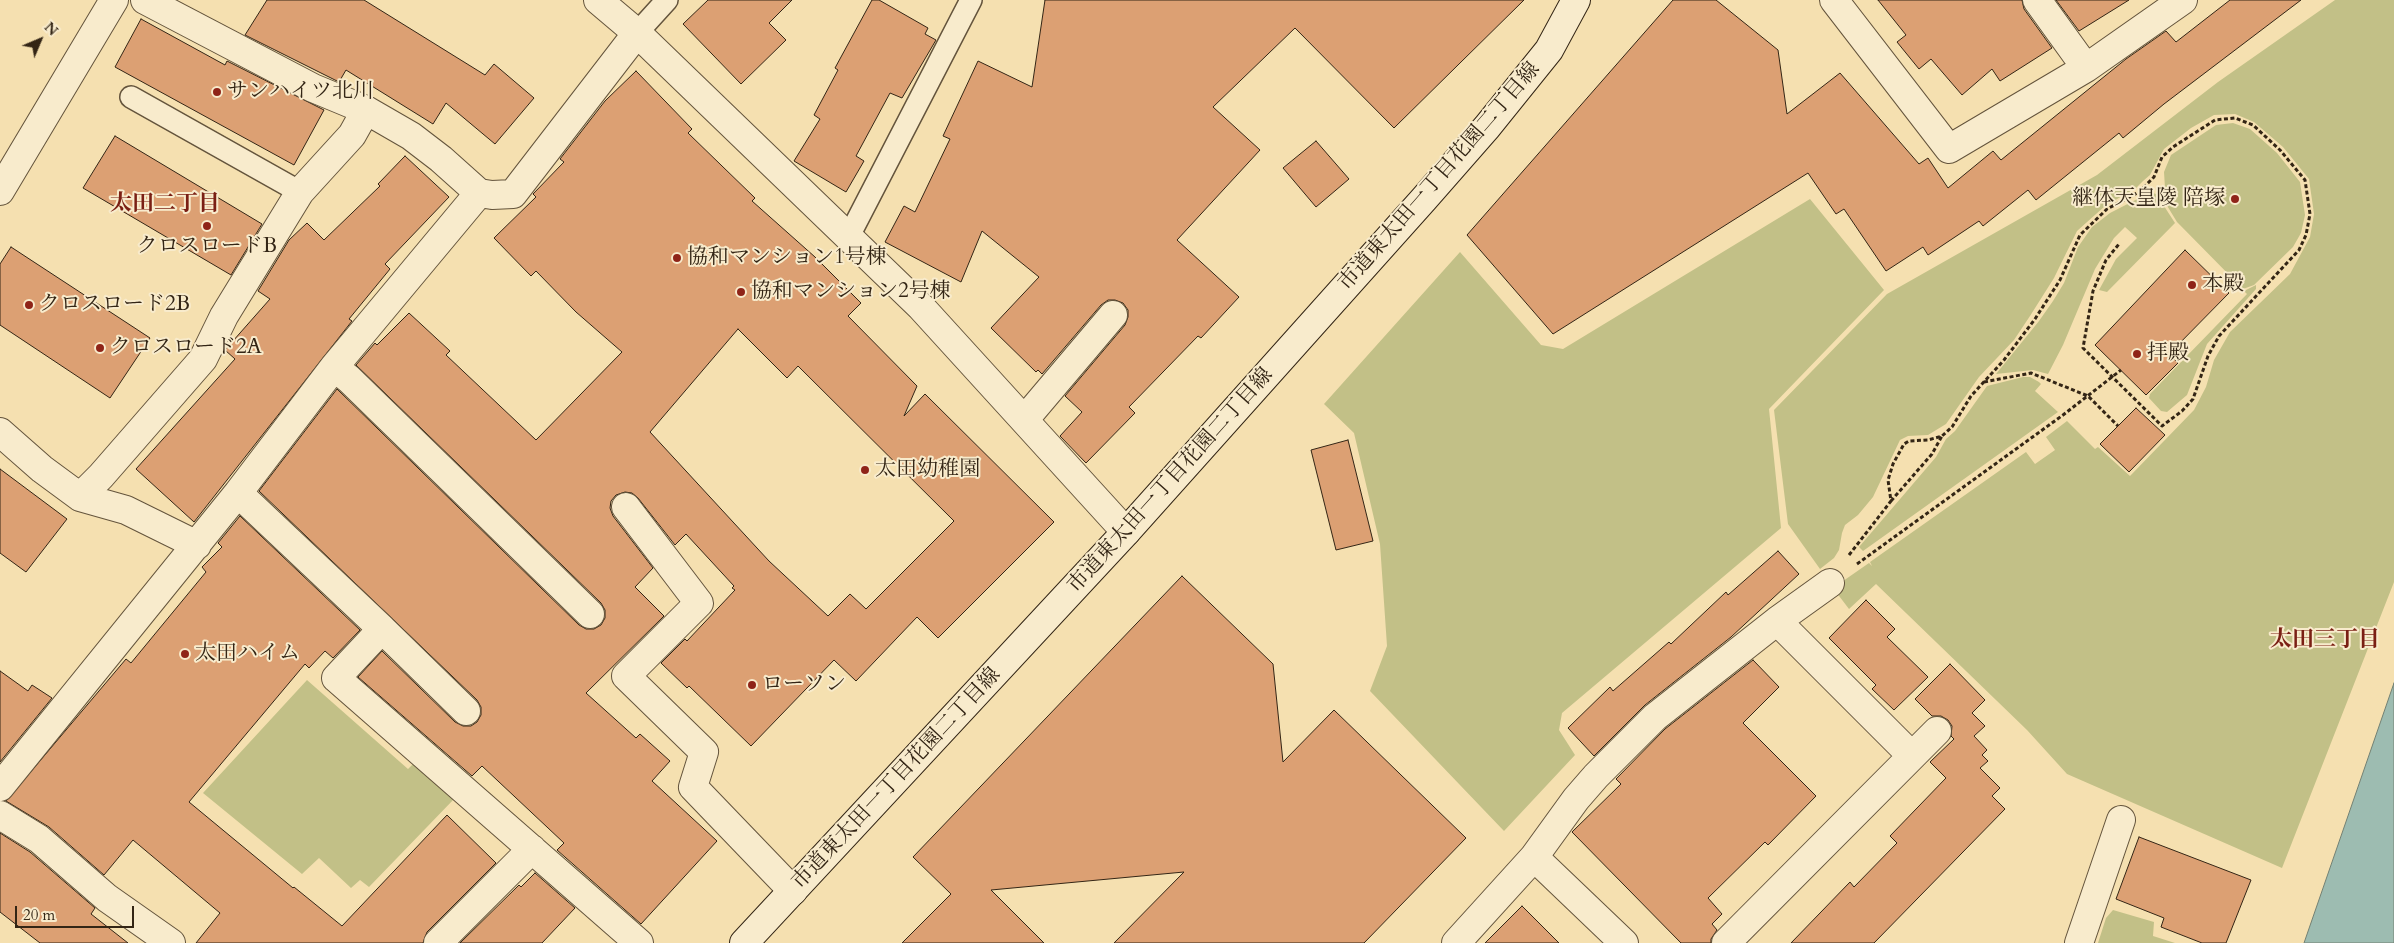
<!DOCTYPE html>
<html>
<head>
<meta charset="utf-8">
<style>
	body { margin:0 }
	#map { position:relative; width:2394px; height:943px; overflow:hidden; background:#f5e0b0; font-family:Cardo,serif }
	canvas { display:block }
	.north { position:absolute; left:15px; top:15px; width:50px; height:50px; -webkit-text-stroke:4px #f8ebcc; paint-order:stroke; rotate:45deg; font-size:14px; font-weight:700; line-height:20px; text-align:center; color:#332515 }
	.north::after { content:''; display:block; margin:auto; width:18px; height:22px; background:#332515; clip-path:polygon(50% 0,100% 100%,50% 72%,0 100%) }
	.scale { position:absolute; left:15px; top:906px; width:119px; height:22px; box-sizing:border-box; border:2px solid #332515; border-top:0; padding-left:6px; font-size:15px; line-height:18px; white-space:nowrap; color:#332515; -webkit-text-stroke:4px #f8ebcc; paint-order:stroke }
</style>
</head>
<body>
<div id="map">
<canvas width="2394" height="943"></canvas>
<div class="north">N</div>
<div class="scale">20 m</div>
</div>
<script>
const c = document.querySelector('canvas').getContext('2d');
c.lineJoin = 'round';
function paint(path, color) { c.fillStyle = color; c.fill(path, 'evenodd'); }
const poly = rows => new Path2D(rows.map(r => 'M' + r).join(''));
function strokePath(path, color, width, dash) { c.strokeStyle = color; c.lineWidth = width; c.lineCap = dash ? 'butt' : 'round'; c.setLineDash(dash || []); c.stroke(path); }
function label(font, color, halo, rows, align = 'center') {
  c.font = font + ' Cardo,"Noto Serif JP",serif'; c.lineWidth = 4; c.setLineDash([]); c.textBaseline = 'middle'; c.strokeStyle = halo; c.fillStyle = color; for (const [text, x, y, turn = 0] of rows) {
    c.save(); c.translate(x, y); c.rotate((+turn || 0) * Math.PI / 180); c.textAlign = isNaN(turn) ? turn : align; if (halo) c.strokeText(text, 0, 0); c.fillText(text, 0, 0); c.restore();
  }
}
paint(poly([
	[2335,0,2394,0,2394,582,2282,868,2067,774,2027,730,1876,584,1849,609,1833,588,1869,563,1872,566,1870,562,2026,452,2035,464,2055,450,2046,437,2067,421,2095,449,2098,447,2130,476,2194,410,2206,387,2214,360,2230,332,2290,274,2310,237,2314,214,2309,179,2283,147,2254,122,2235,114,2214,115,2191,128,2164,149,2150,175,2143,181,2136,188,2105,206,2077,231,2054,278,2030,316,2014,340,1979,377,1946,424,1928,435,1908,436,1900,440,1873,497,1858,515,1845,525,1842,533,1839,550,1834,558,1820,569,1788,524,1774,410,1887,294,2097,175,2218,82],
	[2233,123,2250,129,2277,153,2300,182,2305,215,2301,233,2293,247,2254,285,2243,289,2177,222,2166,204,2164,172,2171,155,2216,125],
	[2151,192,2163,197,2164,206,2175,223,2107,292,2099,290,2116,259,2137,238,2125,227,2114,238,2095,269,2063,345,2048,374,2033,370,1996,374,2039,321,2053,301,2064,283,2078,247,2092,227,2110,213],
	[1810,199,1884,290,1769,409,1781,528,1562,713,1559,730,1575,755,1504,831,1370,691,1387,646,1380,544,1354,433,1324,404,1460,252,1541,345,1563,349],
	[2256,285,2256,289,2207,344,2187,395,2167,412,2161,411,2149,398,2150,394,2247,294,2244,291],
	[2023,377,2030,377,2039,382,2041,384,2035,391,2058,412,1863,551,1859,547,1936,457,1946,439,1955,431,1987,386],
	[307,680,408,769,415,762,455,798,369,887,360,880,351,888,319,858,302,874,203,793],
	[2113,910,2154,922,2153,936,2175,943,2098,943,2106,918]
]), '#c2c087');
const water = poly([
	[2394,683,2394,943,2304,943,2394,683]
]);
paint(water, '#9dbcb1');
strokePath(water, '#738073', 1);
const building = poly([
	[267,0,364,0,485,75,494,64,534,98,495,144,446,103,433,124,346,70,339,82,245,35,267,0],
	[708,0,792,0,769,23,786,40,741,84,683,24,708,0],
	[872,0,879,0,928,28,925,34,936,40,902,98,890,93,856,156,864,161,846,192,794,161,820,119,814,115,838,70,835,68,872,0],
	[1045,0,1524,0,1394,128,1295,28,1213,107,1260,150,1177,240,1239,297,1201,338,1198,336,1129,407,1135,413,1086,463,1060,436,1082,412,1065,396,1125,325,1128,317,1128,310,1123,303,1115,300,1108,300,1101,305,1042,374,1038,370,1036,372,991,328,1039,277,982,231,961,282,885,242,904,206,915,212,950,139,943,136,978,61,1032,87,1045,0],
	[1673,0,1716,0,1778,50,1787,114,1840,73,1919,164,1928,158,1948,188,1993,151,2001,160,2126,59,2166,31,2176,42,2230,0,2301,0,2164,104,2123,138,2119,133,2036,200,2028,190,1983,226,1979,221,1928,255,1923,247,1886,271,1844,209,1836,214,1808,173,1553,334,1467,235,1673,0],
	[1878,0,2022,0,2024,9,2052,48,2000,81,1992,69,1962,95,1931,59,1919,69,1897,42,1906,35,1878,0],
	[2056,0,2129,0,2079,31,2056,0],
	[141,19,225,65,227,61,324,110,294,165,115,67,141,19],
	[636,71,692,129,688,133,755,198,752,201,815,257,861,303,848,316,917,386,904,416,925,394,1054,522,938,638,917,617,856,681,834,660,751,746,689,686,687,688,661,663,685,639,687,641,735,590,732,588,734,586,686,534,675,545,638,498,632,493,625,492,616,495,611,501,610,508,613,516,653,568,635,587,664,616,586,693,636,738,640,734,670,761,652,781,717,841,641,924,557,850,564,843,482,766,472,776,358,677,382,651,455,722,463,726,471,726,477,722,481,715,481,707,477,700,259,491,337,389,579,625,586,629,594,629,601,625,605,618,605,610,601,603,356,365,375,343,377,345,409,313,450,351,446,355,536,440,622,352,576,312,536,271,531,276,494,238,536,197,533,194,564,162,560,159,605,101,636,71],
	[738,329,787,378,798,366,954,521,866,609,850,594,828,616,769,561,650,432,738,329],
	[115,136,262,224,231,275,83,188,115,136],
	[1316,141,1349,179,1316,207,1283,168,1316,141],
	[405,156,449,197,385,264,390,269,349,319,352,321,194,522,136,469,235,359,225,350,270,299,258,291,289,240,307,223,324,240,380,186,378,184,405,156],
	[11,247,150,338,110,398,0,325,0,264,11,247],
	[2185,250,2229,293,2169,354,2178,363,2146,395,2095,345,2185,250],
	[2136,408,2165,435,2129,472,2100,444,2136,408],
	[1348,440,1373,541,1336,550,1311,450,1348,440],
	[0,469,67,519,26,572,0,553,0,469],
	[240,516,360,630,333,658,325,651,309,668,305,664,189,802,293,888,294,887,342,926,447,815,496,863,427,932,423,943,196,943,220,913,133,840,104,875,49,827,6,801,126,659,131,663,206,572,202,567,222,547,218,543,240,516],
	[1778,551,1799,574,1731,637,1645,705,1594,756,1568,728,1610,687,1613,691,1669,642,1671,644,1726,592,1728,595,1778,551],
	[1182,576,1273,664,1283,762,1334,710,1466,838,1364,943,1114,943,1184,872,991,890,1044,943,902,943,951,894,913,857,1182,576],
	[1866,600,1895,629,1887,637,1928,677,1894,710,1872,689,1876,685,1829,638,1866,600],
	[1753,660,1779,687,1743,723,1816,796,1768,845,1765,842,1708,898,1722,914,1712,924,1717,930,1711,939,1711,943,1681,943,1572,832,1621,784,1616,779,1665,729,1753,660],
	[1950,664,1985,700,1972,713,1985,726,1974,736,1987,750,1982,755,1988,761,1980,768,2000,788,1992,796,2005,809,1874,943,1791,943,1850,882,1854,887,1897,843,1890,836,1946,778,1930,762,1954,739,1951,736,1952,726,1948,720,1941,716,1932,716,1915,699,1950,664],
	[0,671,28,691,32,685,52,698,0,762,0,671],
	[0,833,30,852,95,908,91,914,128,943,40,943,0,912,0,833],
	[2139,837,2251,880,2226,943,2202,943,2161,927,2164,918,2116,899,2139,837],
	[535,873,575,908,542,943,460,943,519,885,521,887,535,873],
	[1522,906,1559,943,1485,943,1522,906]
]);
paint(building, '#dca073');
strokePath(building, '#332515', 1);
const lane = poly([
	[637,33,667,0],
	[131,97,300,192],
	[848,238,971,0]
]);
const street = poly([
	[145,0,313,88,366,110,411,136,441,159,479,193],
	[598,0,637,33,921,307,1126,532],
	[1834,0,1949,149,2086,68,2183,0],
	[2037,0,2086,68],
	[0,191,114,0],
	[334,367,349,379,590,614],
	[1025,419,1113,315],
	[0,432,42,469,80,497,126,510,197,545],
	[238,493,382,629,336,678,639,943],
	[80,497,101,476,203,359,224,316,300,192,352,135,366,110],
	[626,507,699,603,626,676,704,752,693,787,793,891],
	[1777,621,1912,756],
	[382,629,466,711],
	[0,787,238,493,334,367,479,193,492,195,513,194,637,33],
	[0,815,39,839,107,898,171,943],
	[1534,857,1624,943],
	[438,943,532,849],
	[1456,943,1534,857,1576,799,1596,776,1655,717,1777,621,1830,583],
	[1726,943,1937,731],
	[2079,943,2121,820]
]);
const secondary = poly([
	[744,943,1126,532,1424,199,1487,127,1549,50,1576,0]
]);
strokePath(lane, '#64543c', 24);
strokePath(street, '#64543c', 30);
strokePath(secondary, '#332515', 30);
strokePath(poly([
	[1984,382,2031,373,2088,396,2118,426],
	[1891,501,1932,454,1942,436],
	[1849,555,1891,501,1888,480,1893,464,1904,444,1909,441,1928,440,1942,436,1952,427,1971,396,2004,360,2035,319,2060,280,2080,235,2107,209,2139,192,2154,177,2162,157,2173,147,2215,120,2235,118,2253,125,2280,150,2305,180,2310,214,2306,235,2299,250,2219,336,2208,356,2193,399,2182,411,2162,426,2083,348,2093,291,2106,260,2119,244],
	[1857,564,2063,415,2121,370]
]), '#332515', 3, [4, 2.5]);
strokePath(lane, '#f8ebcc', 21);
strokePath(street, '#f8ebcc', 28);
strokePath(secondary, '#f8ebcc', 28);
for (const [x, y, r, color] of [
	[217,92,5,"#8f2418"],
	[2235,199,5,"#8f2418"],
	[207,226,5,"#8f2418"],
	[677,258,5,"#8f2418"],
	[2192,285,5,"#8f2418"],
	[741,292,5,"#8f2418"],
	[29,305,5,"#8f2418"],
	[100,348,5,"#8f2418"],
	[2137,354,5,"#8f2418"],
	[865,470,5,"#8f2418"],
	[185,654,5,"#8f2418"],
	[752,685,5,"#8f2418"]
]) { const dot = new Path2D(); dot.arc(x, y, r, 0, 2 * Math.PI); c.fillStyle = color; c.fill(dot); strokePath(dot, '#f8ebcc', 2); }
label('21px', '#332515', '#f8ebcc', [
	["サンハイツ北川",227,92],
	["継体天皇陵 陪塚",2225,199,"right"],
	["クロスロードB",207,247,"center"],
	["協和マンション1号棟",687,258],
	["本殿",2202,285],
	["協和マンション2号棟",751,292],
	["クロスロード2B",39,305],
	["クロスロード2A",110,348],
	["拝殿",2147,354],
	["太田幼稚園",875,470],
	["太田ハイム",195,654],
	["ローソン",762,685]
], 'left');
label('21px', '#332515', '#f8ebcc', [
	["市道東太田一丁目花園二丁目線",1440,177,-49],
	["市道東太田一丁目花園二丁目線",1171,481,-48],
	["市道東太田一丁目花園二丁目線",897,779,-47]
]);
label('bold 22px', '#7a1f14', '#f8ebcc', [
	["太田二丁目",165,205],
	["太田三丁目",2325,641]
]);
</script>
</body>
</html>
